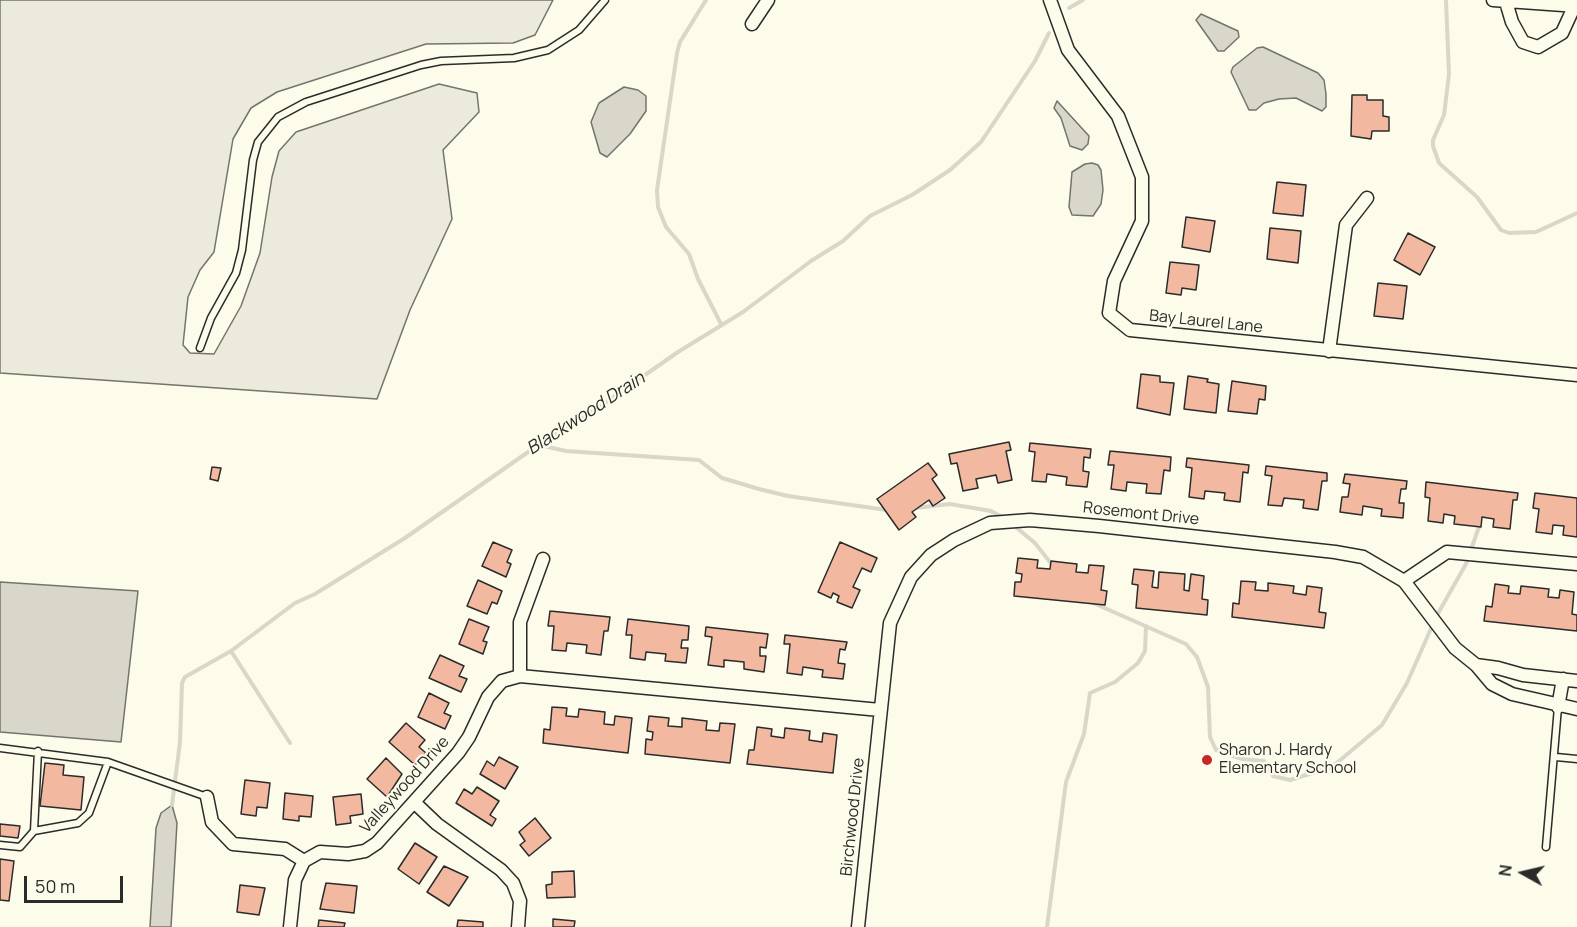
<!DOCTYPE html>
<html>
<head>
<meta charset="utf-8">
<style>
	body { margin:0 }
	#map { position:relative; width:1577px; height:927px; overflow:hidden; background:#fdfbea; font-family:Manrope,sans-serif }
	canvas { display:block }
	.north { position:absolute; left:1493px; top:843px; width:60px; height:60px; -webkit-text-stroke:4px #fdfbea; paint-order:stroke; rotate:278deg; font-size:16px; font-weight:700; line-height:24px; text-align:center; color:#2b2b2b }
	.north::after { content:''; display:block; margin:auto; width:21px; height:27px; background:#2b2b2b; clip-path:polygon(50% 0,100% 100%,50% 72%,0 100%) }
	.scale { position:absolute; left:24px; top:876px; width:99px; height:27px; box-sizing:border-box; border:3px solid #2b2b2b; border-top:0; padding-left:8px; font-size:18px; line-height:21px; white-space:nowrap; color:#2b2b2b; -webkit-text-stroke:4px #fdfbea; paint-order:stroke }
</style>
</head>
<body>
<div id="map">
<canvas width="1577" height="927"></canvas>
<div class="north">N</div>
<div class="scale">50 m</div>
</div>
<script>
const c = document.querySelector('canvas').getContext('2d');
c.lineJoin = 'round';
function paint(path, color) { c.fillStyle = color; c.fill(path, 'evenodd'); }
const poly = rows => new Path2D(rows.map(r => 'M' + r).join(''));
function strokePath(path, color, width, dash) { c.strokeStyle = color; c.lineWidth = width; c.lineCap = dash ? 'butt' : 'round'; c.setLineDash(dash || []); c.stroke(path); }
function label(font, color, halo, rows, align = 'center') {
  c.font = font + ' Manrope,sans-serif'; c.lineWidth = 4.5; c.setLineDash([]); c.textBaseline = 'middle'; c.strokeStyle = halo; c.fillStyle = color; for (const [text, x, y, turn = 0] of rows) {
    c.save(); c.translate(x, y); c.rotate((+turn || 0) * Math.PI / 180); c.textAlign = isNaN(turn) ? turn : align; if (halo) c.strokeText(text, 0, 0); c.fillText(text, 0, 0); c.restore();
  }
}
const green = poly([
	[0,0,553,0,535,35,513,43,426,44,277,92,251,108,233,139,214,252,200,270,188,297,183,345,190,353,214,354,241,306,260,253,272,177,279,151,296,132,439,84,477,93,479,112,443,150,452,219,410,310,377,399,0,373,0,0]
]);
paint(green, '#ecebdb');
strokePath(green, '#74746e', 1.5);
const water = poly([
	[1201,14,1238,31,1239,37,1224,51,1218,51,1196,20,1201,14],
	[1263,47,1318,73,1324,80,1326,94,1326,107,1322,111,1296,98,1279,99,1264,103,1256,110,1249,110,1231,72,1233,67,1257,48,1263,47],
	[624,87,638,90,646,96,646,111,630,134,607,157,600,153,591,122,599,103,624,87],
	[1057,101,1089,136,1088,144,1082,150,1070,146,1061,118,1054,108,1057,101],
	[1092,163,1098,165,1101,170,1103,190,1101,204,1093,216,1072,215,1069,207,1072,172,1085,164,1092,163],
	[0,582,138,591,121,742,0,732,0,582],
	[172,805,177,823,171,927,150,927,156,828,161,813,172,805]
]);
paint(water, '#d8d7c9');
strokePath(water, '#74746e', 1.5);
strokePath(poly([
	[706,0,680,42,677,53,657,190,658,207,666,227,689,254,698,279,721,324],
	[1446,1,1449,74,1444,115,1433,140,1433,146,1439,163,1477,197,1501,230,1509,233,1536,232,1577,213],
	[1069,8,1083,0],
	[539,445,566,451,699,460,722,478,759,489,788,496,887,510],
	[915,508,950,504,991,511,1004,518],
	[1012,524,1035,543,1053,566],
	[1091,602,1186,644,1197,657,1208,687,1210,737,1216,750,1242,759,1264,761,1273,776,1290,780,1332,767,1382,725,1407,683,1433,624],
	[1436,617,1466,564,1480,524],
	[231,651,290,743],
	[172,805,180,742,182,683,185,677,231,651,295,603,315,594,405,538,551,436,582,419,678,352,743,312,811,261,843,241,870,216,912,195,950,170,981,142,1035,61,1049,33],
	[1047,927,1066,782,1084,734,1090,693,1115,682,1138,663,1145,651,1146,626]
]), '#d8d7c9', 4);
const building = poly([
	[1352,95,1367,95,1367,100,1383,100,1383,116,1389,117,1389,131,1372,131,1371,139,1351,136,1352,95],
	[1277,182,1306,185,1303,216,1273,213,1277,182],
	[1186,217,1215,221,1210,252,1182,247,1186,217],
	[1270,228,1301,231,1298,263,1267,259,1270,228],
	[1408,233,1435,247,1420,275,1394,260,1408,233],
	[1170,262,1199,265,1196,290,1182,288,1181,295,1166,293,1170,262],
	[1378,283,1407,286,1403,319,1374,316,1378,283],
	[1141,374,1160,376,1160,382,1174,383,1170,415,1137,408,1141,374],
	[1188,376,1208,379,1207,382,1219,384,1216,413,1184,409,1188,376],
	[1232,381,1266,386,1265,400,1259,399,1257,414,1228,411,1232,381],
	[1009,442,1011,450,1006,451,1012,480,998,483,996,475,976,479,978,488,963,491,957,463,951,464,949,454,1009,442],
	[1030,443,1091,449,1090,458,1084,457,1083,471,1089,472,1087,487,1066,485,1067,477,1047,474,1046,482,1032,481,1035,452,1029,451,1030,443],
	[1110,451,1171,457,1170,471,1164,470,1161,494,1146,493,1147,484,1127,482,1126,491,1111,489,1114,465,1108,465,1110,451],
	[1187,458,1249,465,1248,473,1243,472,1240,502,1224,500,1225,493,1205,491,1204,499,1189,497,1192,468,1186,467,1187,458],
	[928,463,937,475,932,479,945,498,933,506,929,500,912,512,916,517,899,530,877,499,928,463],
	[1266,466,1327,473,1327,481,1322,481,1318,510,1303,508,1304,500,1284,498,1282,506,1268,505,1272,476,1265,475,1266,466],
	[212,467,221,468,218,481,210,479,212,467],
	[1345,474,1407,481,1406,489,1401,489,1399,503,1404,503,1403,518,1381,516,1382,509,1363,506,1362,515,1340,512,1342,497,1348,497,1350,484,1343,483,1345,474],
	[1426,482,1518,493,1517,500,1513,500,1510,529,1493,527,1494,519,1482,517,1481,527,1454,524,1455,516,1444,514,1443,523,1428,521,1430,498,1425,497,1426,482],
	[1535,493,1577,498,1577,537,1563,535,1564,526,1553,525,1552,534,1536,532,1539,509,1533,508,1535,493],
	[493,542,512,550,507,562,511,564,506,577,482,566,493,542],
	[840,542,877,558,871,572,862,568,853,587,860,590,852,608,837,602,839,596,833,593,831,598,818,592,840,542],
	[1018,558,1038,560,1037,568,1050,569,1051,561,1077,564,1076,572,1088,573,1089,565,1104,566,1101,590,1107,591,1105,605,1014,596,1015,582,1021,582,1022,574,1016,573,1018,558],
	[1134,569,1154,571,1152,587,1158,588,1159,572,1185,574,1184,590,1189,591,1191,574,1204,576,1202,599,1208,600,1207,615,1136,608,1138,585,1132,584,1134,569],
	[478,580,502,591,497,604,492,602,487,614,467,606,478,580],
	[1241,581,1256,582,1255,590,1268,591,1268,583,1294,586,1293,593,1306,595,1307,586,1322,588,1319,612,1326,613,1324,628,1232,617,1233,603,1239,604,1241,581],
	[1495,584,1509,586,1508,593,1520,594,1521,586,1549,589,1548,597,1559,598,1560,590,1574,592,1572,614,1577,615,1577,631,1484,621,1486,606,1492,607,1495,584],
	[550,611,610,617,608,631,604,631,601,655,586,653,587,645,567,643,566,651,552,650,554,626,548,626,550,611],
	[469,619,489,627,483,641,487,642,483,654,459,644,469,619],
	[628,619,689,626,688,640,682,640,681,648,688,648,686,663,665,661,666,654,646,652,645,660,630,658,632,635,626,635,628,619],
	[706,627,768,634,766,648,760,647,760,656,766,656,764,672,744,669,744,662,724,660,724,667,708,665,712,637,705,636,706,627],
	[785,635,847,642,845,650,840,649,838,663,845,664,843,679,822,677,823,670,803,667,802,675,787,673,790,644,784,644,785,635],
	[440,655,464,666,459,676,467,679,461,692,429,678,440,655],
	[429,693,449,703,444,713,451,716,445,729,418,717,429,693],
	[552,707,567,708,566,716,578,717,579,709,605,712,604,724,614,725,615,716,632,718,628,753,543,743,544,729,550,730,552,707],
	[649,716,669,718,668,726,682,727,682,718,707,721,706,730,719,731,720,723,735,724,730,763,645,754,646,739,652,740,653,732,647,731,649,716],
	[406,723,425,740,419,747,426,753,415,765,389,742,406,723],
	[757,727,772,729,771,736,784,738,785,728,810,731,809,740,822,742,823,733,837,735,833,773,747,764,749,750,754,750,757,727],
	[499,757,518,767,505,789,480,774,487,761,494,766,499,757],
	[386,758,402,774,387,797,367,779,386,758],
	[45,763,64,765,63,775,84,777,81,810,40,806,45,763],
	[245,780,270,783,267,808,257,807,256,816,241,814,245,780],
	[477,787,499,801,490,815,496,819,492,826,456,803,464,789,472,794,477,787],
	[285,793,313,796,311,817,299,816,299,821,283,819,285,793],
	[361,794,363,814,350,816,351,823,336,825,333,797,361,794],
	[535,818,551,838,529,856,520,845,525,841,519,832,535,818],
	[0,824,20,826,18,838,0,836,0,824],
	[415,843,437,857,419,884,398,869,415,843],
	[0,859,14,861,9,901,0,900,0,859],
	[444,866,468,877,449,906,427,892,444,866],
	[574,871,575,897,547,898,546,885,552,884,552,872,574,871],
	[326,883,357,886,354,913,320,909,326,883],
	[240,885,265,888,259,915,237,912,240,885],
	[553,919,575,921,574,927,553,927,553,919],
	[319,920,345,923,344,927,318,927,319,920],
	[458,920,483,922,483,927,457,927,458,920]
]);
paint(building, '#f2b8a0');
strokePath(building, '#2b2b2b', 1.5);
const lane = poly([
	[200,348,211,318,236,273,242,250,253,160,258,142,278,117,306,102,421,65,441,61,514,58,548,50,579,30,605,0],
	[0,748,108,762,207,797],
	[1556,757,1577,759],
	[34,831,38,751],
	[0,845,20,847,34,831,78,823,89,813,108,762],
	[1546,847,1558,707]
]);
const street = poly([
	[1050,0,1068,50,1118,116,1142,177,1142,221,1114,281,1109,313,1130,330,1577,375],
	[1493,0,1577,6],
	[1506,2,1512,22,1523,42,1538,47,1562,33,1574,7],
	[752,24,768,0],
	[1329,351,1346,225,1367,198],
	[1404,581,1447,552,1577,564],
	[1476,665,1498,668,1523,675,1577,681],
	[520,676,520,622,543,559],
	[1558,707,1563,679],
	[207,797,212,822,233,844,285,849,304,861,320,852,348,854,365,851,377,843,458,753,469,737,488,697,502,681,520,676,880,710],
	[415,803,437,824,501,870,513,883,520,901,518,927],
	[290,927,295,880,304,861],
	[858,927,890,623,911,577,931,555,954,540,990,523,1030,520,1099,526,1335,552,1363,557,1404,581,1455,648,1476,665,1492,684,1512,694,1577,709]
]);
strokePath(lane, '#2b2b2b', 9);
strokePath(street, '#2b2b2b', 15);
strokePath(lane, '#fdfbea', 6);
strokePath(street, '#fdfbea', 12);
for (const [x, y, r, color] of [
	[1207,760,6,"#c62828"]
]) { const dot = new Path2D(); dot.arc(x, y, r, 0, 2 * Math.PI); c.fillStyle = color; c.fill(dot); strokePath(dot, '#fdfbea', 2); }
label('16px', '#2b2b2b', '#fdfbea', [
	["Bay Laurel Lane",1206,322,6],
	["Rosemont Drive",1141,514,6],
	["Valleywood Drive",405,785,-48],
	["Birchwood Drive",853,817,-84]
]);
label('16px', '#2b2b2b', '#fdfbea', [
	["Sharon J. Hardy",1219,751],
	["Elementary School",1219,769]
], 'left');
label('italic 18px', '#2b2b2b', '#fdfbea', [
	["Blackwood Drain",586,414,-33]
]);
</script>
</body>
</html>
